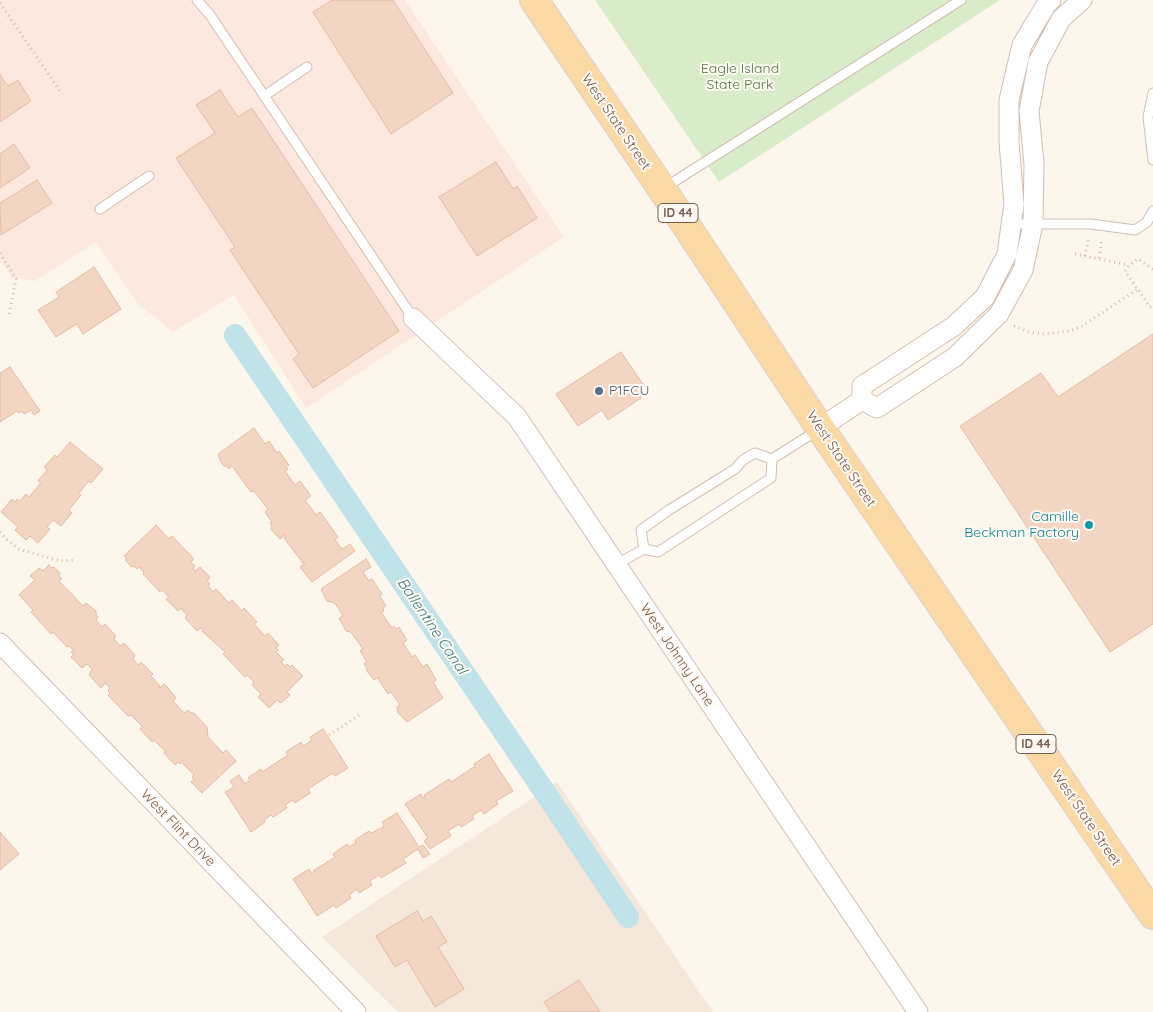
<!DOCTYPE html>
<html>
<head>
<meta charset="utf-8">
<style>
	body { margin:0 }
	canvas { display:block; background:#fdf6ec }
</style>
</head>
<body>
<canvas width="1153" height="1012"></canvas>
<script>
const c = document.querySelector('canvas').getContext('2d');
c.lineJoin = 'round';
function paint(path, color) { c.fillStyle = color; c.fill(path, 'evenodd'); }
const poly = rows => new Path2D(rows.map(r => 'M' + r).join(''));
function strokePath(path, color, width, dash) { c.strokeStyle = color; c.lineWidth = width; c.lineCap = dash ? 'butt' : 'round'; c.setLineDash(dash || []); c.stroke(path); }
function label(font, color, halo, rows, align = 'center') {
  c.font = font + ' Quicksand,sans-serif'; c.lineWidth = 4; c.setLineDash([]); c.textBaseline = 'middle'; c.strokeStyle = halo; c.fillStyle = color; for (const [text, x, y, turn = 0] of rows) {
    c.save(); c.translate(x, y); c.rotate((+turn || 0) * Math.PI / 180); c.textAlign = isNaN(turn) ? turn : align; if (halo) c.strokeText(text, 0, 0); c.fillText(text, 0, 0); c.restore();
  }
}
paint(poly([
	[557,782,713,1012,398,1012,322,937]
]), '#f5e8da');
paint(poly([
	[0,0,405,0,564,237,306,408,234,295,173,332,138,304,96,242,35,281,12,278,0,259]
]), '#fde8e0');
paint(poly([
	[595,0,1000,0,719,182]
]), '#d8ecc9');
strokePath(poly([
	[235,335,544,791,628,917]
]), '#bfe3e8', 22);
const building = poly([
	[332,0,393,0,453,93,391,134,313,12,332,0],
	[0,75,8,86,18,80,31,101,0,122,0,75],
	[220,90,238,117,252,108,399,331,313,388,293,359,299,354,230,250,235,247,176,158,215,133,196,105,220,90],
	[14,144,30,168,0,188,0,154,14,144],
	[496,162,513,189,517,186,537,218,477,256,439,197,496,162],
	[37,180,52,203,1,235,0,203,37,180],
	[94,267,121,309,83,334,77,324,56,337,38,310,59,297,56,292,94,267],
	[1153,334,1153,624,1110,652,960,426,1041,373,1058,397,1153,334],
	[621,352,643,384,636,389,641,398,608,420,602,410,578,426,556,394,621,352],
	[10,367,40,411,34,415,31,410,24,414,22,411,19,413,17,411,0,422,0,373,10,367],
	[254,428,265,444,269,441,277,453,279,451,289,465,286,467,288,469,285,471,295,485,300,481,311,496,305,500,316,515,320,512,338,537,335,540,342,549,350,544,355,551,312,582,300,567,305,563,303,563,284,538,286,537,285,535,280,539,271,529,272,526,270,523,272,522,265,512,268,509,254,491,251,492,232,466,229,469,227,466,224,466,220,460,218,454,254,428],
	[70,442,103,469,91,483,89,481,79,493,81,495,69,510,72,513,61,526,53,520,47,527,50,529,38,543,30,536,26,540,15,530,18,527,1,512,12,499,15,502,17,499,20,501,26,494,29,497,41,483,38,481,47,470,44,467,55,455,57,457,70,442],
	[156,525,169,539,172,536,194,559,191,562,195,566,193,568,195,571,200,567,210,577,207,581,210,584,208,586,213,592,216,589,229,603,232,600,242,611,244,608,257,622,254,624,265,636,268,633,279,645,276,648,278,650,276,652,284,660,281,662,285,666,287,664,290,667,292,665,303,676,287,692,290,695,281,703,277,700,269,708,258,697,261,694,252,685,254,682,247,675,245,677,223,654,225,652,202,631,203,630,201,628,197,631,185,618,187,615,180,608,178,611,166,599,169,597,162,590,160,592,143,574,144,572,139,567,137,569,134,566,132,567,125,560,127,559,124,556,156,525],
	[366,559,371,567,363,572,369,581,372,579,382,594,380,596,386,606,383,608,384,611,381,612,392,628,394,626,396,629,399,627,407,640,403,643,412,657,415,655,423,667,427,664,436,680,433,682,443,698,407,722,398,713,397,707,400,705,391,692,388,694,378,679,379,677,374,680,366,670,367,668,364,664,367,662,360,651,363,649,351,632,346,631,339,618,343,616,335,603,327,601,321,589,366,559],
	[49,565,51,568,54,567,60,573,59,576,62,579,59,581,83,606,86,603,96,611,96,615,98,617,96,620,102,627,105,624,116,636,114,639,120,646,124,643,135,655,133,659,138,665,141,662,153,674,151,676,160,686,159,687,160,688,164,684,168,688,176,698,173,701,184,713,188,710,191,713,194,713,207,727,208,737,223,753,226,750,236,761,202,793,191,782,194,779,192,777,194,775,181,762,180,764,178,762,175,765,164,753,165,751,154,740,152,742,140,729,142,726,131,715,128,716,108,695,110,693,108,690,110,688,105,683,101,688,89,675,92,669,87,664,82,668,71,657,74,654,71,652,73,650,69,646,67,647,53,632,51,634,31,612,33,610,19,595,35,580,30,576,39,568,43,571,49,565],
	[323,729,348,768,335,776,333,773,308,789,310,793,295,803,293,800,285,805,287,808,273,817,271,815,264,820,265,822,251,832,225,792,234,787,230,781,239,775,245,784,250,780,248,778,261,769,262,772,288,755,286,752,301,742,303,746,312,740,310,737,323,729],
	[489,754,513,791,496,801,498,804,484,814,481,810,472,816,474,819,461,827,459,824,448,831,451,836,430,849,424,841,428,838,405,804,421,794,423,798,425,797,424,795,449,779,451,782,474,767,475,768,476,768,474,764,489,754],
	[397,813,419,847,423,845,430,854,423,858,418,849,403,859,406,863,381,878,379,875,370,881,372,885,359,893,357,889,349,895,351,898,336,908,334,905,317,916,293,879,309,869,312,874,314,872,313,871,335,857,333,854,347,844,349,847,356,843,355,840,369,831,371,833,383,827,384,826,382,822,397,813],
	[0,832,19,854,0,870,0,832],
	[417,911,423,921,431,916,447,942,438,947,464,989,435,1007,407,960,395,967,376,936,417,911],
	[579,980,600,1012,551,1012,544,1002,579,980]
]);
paint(building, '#f3d5c3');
strokePath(building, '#e6bba3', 1);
const lane = poly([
	[197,0,210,15,413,318],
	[1153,93,1148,117,1153,160],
	[264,96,307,67],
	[664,188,961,0],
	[100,209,149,176],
	[1011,224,1091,224,1135,230,1147,222,1153,211],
	[772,459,818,430],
	[644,549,641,530,669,510,735,469,743,460,755,453,772,459],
	[617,564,644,549,658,552,771,478,772,459]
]);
const street = poly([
	[413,318,517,417,918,1012],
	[862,400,877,408,955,357,999,314,1023,270,1033,224,1034,164,1029,111,1038,62,1061,19,1082,0],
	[862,400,862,386,954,326,985,297,1007,254,1014,204,1009,142,1009,100,1022,45,1046,5,1051,0],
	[820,428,862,400],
	[0,643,356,1012]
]);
const primary = poly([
	[534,0,662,189,820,428,1153,915]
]);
strokePath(lane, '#d1beb0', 11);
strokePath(street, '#d1beb0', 21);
strokePath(primary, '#dad1cd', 30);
strokePath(poly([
	[0,3,62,94],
	[0,253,16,279,9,315],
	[1075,254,1129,265],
	[1085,256,1089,237],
	[1099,258,1102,239],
	[1153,269,1138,259,1129,265,1125,271,1150,307,1153,305],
	[1014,326,1029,332,1044,334,1071,331,1082,326,1138,289],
	[0,532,6,539,19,549,60,561,76,560],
	[329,735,361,714]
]), '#d9b8a5', 3, [1, 4]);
strokePath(lane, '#fff', 9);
strokePath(street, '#fff', 19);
strokePath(primary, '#fbd9a5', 28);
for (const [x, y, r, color] of [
	[599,391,5,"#5c6f8a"],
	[1089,525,5,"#0f9aa8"]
]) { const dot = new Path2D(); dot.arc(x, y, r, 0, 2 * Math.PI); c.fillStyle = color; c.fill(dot); strokePath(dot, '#fffaf3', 2); }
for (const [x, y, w] of [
	[678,213,40],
	[1036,744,40]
]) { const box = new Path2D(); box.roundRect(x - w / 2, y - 9.5, w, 19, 4); c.fillStyle = '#fffaf3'; c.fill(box); strokePath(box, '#7a5c4d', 1); }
label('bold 12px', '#7a5c4d', null, [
	["ID 44",678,213],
	["ID 44",1036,744]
]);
label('14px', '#537a41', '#fffaf3', [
	["Eagle Island",740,69],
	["State Park",740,85]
]);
label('14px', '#7a5c4d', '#fffaf3', [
	["West State Street",616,122,56],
	["West State Street",841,459,56],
	["West Johnny Lane",677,655,56],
	["West State Street",1086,818,56],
	["West Flint Drive",178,828,46]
]);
label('14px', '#4e5e75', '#fffaf3', [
	["P1FCU",609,391]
], 'left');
label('14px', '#0d838f', '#fffaf3', [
	["Camille",1079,517],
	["Beckman Factory",1079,533]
], 'right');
label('italic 15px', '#437c86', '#fffaf3', [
	["Ballentine Canal",432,626,56]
]);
</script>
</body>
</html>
